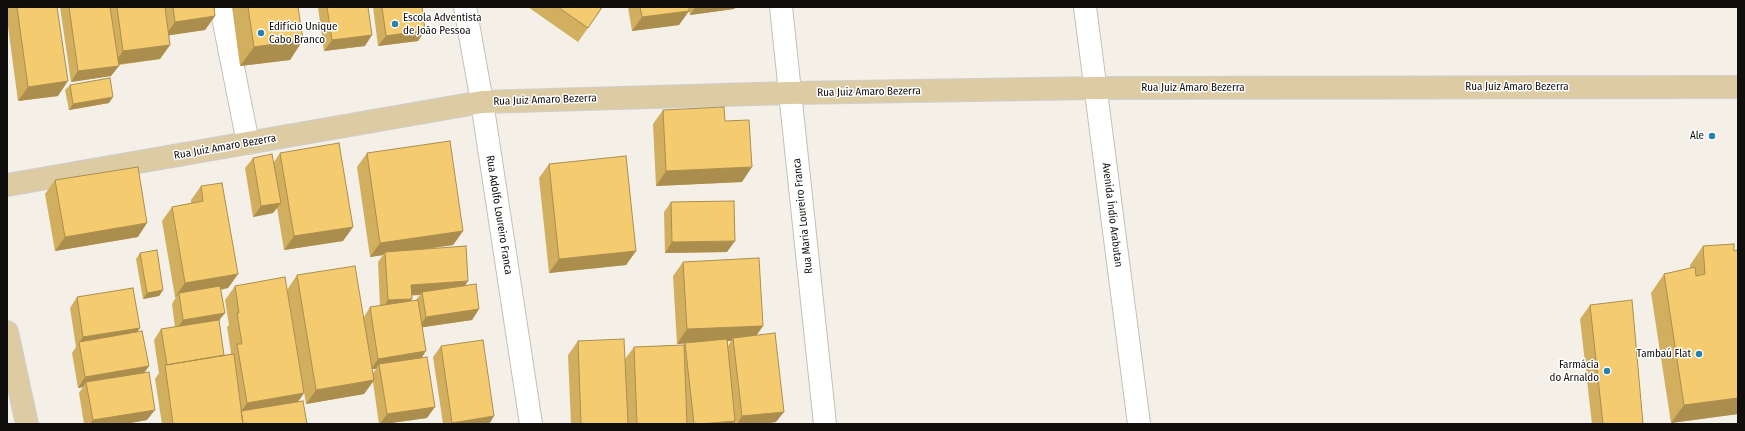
<!DOCTYPE html>
<html>
<head>
<meta charset="utf-8">
<style>
	body { margin:0 }
	#map { position:relative; width:1745px; height:431px; overflow:hidden; background:#f4f0e7; font-family:"Fira Sans Condensed",sans-serif }
	canvas { display:block }
	.frame { position:absolute; inset:0; border:8px solid #110f0d; pointer-events:none }
</style>
</head>
<body>
<div id="map">
<canvas width="1745" height="431"></canvas>
<div class="frame"></div>
</div>
<script>
const c = document.querySelector('canvas').getContext('2d');
c.lineJoin = 'round';
const poly = rows => new Path2D(rows.map(r => 'M' + r).join(''));
function strokePath(path, color, width, dash) { c.strokeStyle = color; c.lineWidth = width; c.lineCap = dash ? 'butt' : 'round'; c.setLineDash(dash || []); c.stroke(path); }
function paint(path, color) { c.fillStyle = color; c.fill(path, 'evenodd'); }
function label(font, color, halo, rows, align = 'center') {
  c.font = font + ' "Fira Sans Condensed",sans-serif'; c.lineWidth = 3; c.setLineDash([]); c.textBaseline = 'middle'; c.strokeStyle = halo; c.fillStyle = color; for (const [text, x, y, turn = 0] of rows) {
    c.save(); c.translate(x, y); c.rotate((+turn || 0) * Math.PI / 180); c.textAlign = isNaN(turn) ? turn : align; if (halo) c.strokeText(text, 0, 0); c.fillText(text, 0, 0); c.restore();
  }
}
const minor = poly([
	[221,7,248,143],
	[465,7,482,102,531,424],
	[781,7,825,424],
	[1085,7,1139,424]
]);
const major = poly([
	[7,185,482,102,790,93,1096,88,1738,87],
	[7,332,27,424]
]);
strokePath(minor, '#c3bfb7', 24);
strokePath(major, '#cfcfcf', 24);
strokePath(minor, '#fff', 22);
strokePath(major, '#ddcba4', 22);
paint(poly([
	[7,7,57,7,58,96,18,101,7,19],
	[60,7,214,7,215,16,205,30,168,35,170,45,160,59,119,65,111,76,71,82],
	[232,7,298,7,303,40,290,60,240,66],
	[318,7,368,7,365,46,324,51],
	[373,7,422,7,425,30,418,41,378,46],
	[528,7,603,7,578,42],
	[628,7,736,7,734,9,690,15,689,11,679,25,632,31],
	[70,85,109,103,69,110,65,90],
	[663,110,725,121,742,182,656,186,653,124],
	[280,153,353,227,343,241,284,250,277,208,273,213,253,217,245,168,253,158,274,162],
	[367,153,463,231,453,245,423,249,465,286,479,309,472,320,422,327,422,358,427,418,384,424,379,424,373,382,364,394,306,404,287,290,297,275,364,317,370,307,380,306,378,262,383,255,370,257,357,167],
	[412,295,420,295,416,300,410,301],
	[372,369,376,369,373,373],
	[549,164,636,251,626,265,549,273,539,178],
	[55,180,138,237,55,251,45,194],
	[201,186,238,274,228,288,221,290,219,321,224,355,230,354,231,353,227,327,229,325,225,300,235,286,304,393,298,402,307,424,162,424,155,379,159,373,154,340,161,329,175,327,172,304,176,297,175,297,162,221,172,207,191,203,191,200],
	[671,202,727,252,665,253,664,212],
	[1703,246,1734,251,1738,250,1738,414,1671,423,1651,293,1664,274,1690,268,1690,265],
	[140,253,163,290,159,296,143,299,136,259],
	[683,262,763,326,756,336,776,422,763,424,734,424,734,423,733,424,571,424,568,355,578,341,625,359,634,347,684,345,685,343,677,344,673,276],
	[728,341,731,341,728,346],
	[77,297,140,328,137,332,149,366,144,373,147,420,125,424,84,424,79,393,83,387,78,388,72,353,76,347,70,308],
	[1590,305,1643,424,1592,424,1580,319],
	[441,346,494,416,489,424,443,424,433,357]
]), '#d2af5f');
paint(poly([
	[695,7,736,7,734,9,690,15],
	[689,11,679,25,632,31,642,17],
	[215,16,205,30,165,36,175,22],
	[425,30,418,41,378,46,386,36],
	[372,35,365,46,324,51,332,40],
	[303,40,290,60,240,66,254,47],
	[170,45,160,59,113,65,123,51],
	[119,66,111,76,71,82,78,71],
	[68,81,58,96,18,101,28,87],
	[113,97,109,103,69,110,73,104],
	[752,167,742,182,656,186,666,171],
	[281,203,273,213,253,217,261,206],
	[147,223,138,237,55,251,65,237],
	[353,227,343,241,284,250,294,236],
	[463,231,453,245,385,255,385,252,383,255,370,257,380,243],
	[735,241,727,252,665,253,672,242],
	[636,251,626,265,549,273,559,259],
	[238,274,228,288,180,296,179,293,176,297,175,297,185,283],
	[468,281,461,292,422,292,420,295,403,296,411,285],
	[163,290,159,296,143,299,147,293],
	[412,299,405,309,381,311,388,300],
	[479,309,472,320,418,328,426,317],
	[225,313,217,323,176,330,183,320],
	[763,326,753,340,733,338,731,341,677,344,687,329],
	[140,328,132,339,79,343,83,337],
	[426,351,419,362,379,364,376,369,371,369,378,359],
	[149,366,141,377,86,382,83,387,78,388,85,377],
	[374,380,364,394,306,404,316,390],
	[304,393,294,407,240,413,247,403],
	[1738,398,1738,414,1671,423,1684,405],
	[435,407,427,418,384,424,380,424,387,414],
	[155,410,147,420,125,424,90,424,93,420],
	[784,412,776,422,763,424,737,424,742,416],
	[494,416,489,424,451,424,452,423],
	[735,421,733,424,701,424]
]), '#ab8e4e');
const building = poly([
	[17,7,57,7,68,81,28,87,17,7],
	[69,7,110,7,119,66,78,71,69,7],
	[117,7,165,7,170,45,123,51,117,7],
	[173,7,214,7,215,16,175,22,173,7],
	[248,7,298,7,303,40,254,47,248,7],
	[327,7,368,7,372,35,332,40,327,7],
	[382,7,422,7,425,30,386,36,382,7],
	[558,7,602,7,588,28,558,7],
	[640,7,689,7,689,11,642,17,640,7],
	[110,78,113,97,73,104,70,85,110,78],
	[724,107,725,121,749,120,752,167,666,171,663,110,724,107],
	[450,141,463,231,380,243,367,153,450,141],
	[339,143,353,227,294,236,280,153,339,143],
	[272,154,281,203,261,206,253,158,272,154],
	[626,156,636,251,559,259,549,164,626,156],
	[138,167,147,223,65,237,55,180,138,167],
	[222,183,238,274,185,283,172,207,203,201,201,186,222,183],
	[734,201,735,241,672,242,671,202,734,201],
	[1734,244,1734,251,1738,250,1738,398,1684,405,1664,274,1695,267,1696,276,1705,274,1703,246,1734,244],
	[466,246,468,281,411,285,412,299,388,300,385,252,466,246],
	[157,250,163,290,147,293,140,253,157,250],
	[759,258,763,326,687,329,683,262,759,258],
	[355,266,374,380,316,390,297,275,355,266],
	[285,277,304,393,247,403,237,344,242,344,237,313,239,313,235,286,285,277],
	[476,284,479,309,426,317,422,292,476,284],
	[220,286,225,313,183,320,179,293,220,286],
	[133,288,140,328,83,337,77,297,133,288],
	[418,300,426,351,378,359,370,307,418,300],
	[1632,300,1643,424,1603,424,1590,305,1632,300],
	[219,320,224,355,167,365,161,329,219,320],
	[142,331,149,366,85,377,79,342,142,331],
	[775,333,784,412,742,416,733,338,775,333],
	[624,339,628,424,581,424,578,341,624,339],
	[727,339,735,421,701,424,694,424,685,343,727,339],
	[483,340,494,416,452,423,441,346,483,340],
	[684,345,687,424,637,424,634,347,684,345],
	[234,354,243,424,173,424,165,365,234,354],
	[427,357,435,407,387,414,379,364,427,357],
	[149,372,155,410,93,420,86,382,149,372],
	[303,401,307,424,243,424,241,411,303,401]
]);
paint(building, '#f4cb6f');
strokePath(building, '#ab8e4e', 1);
for (const [x, y, r, color] of [
	[395,24,4,"#2782b0"],
	[261,33,4,"#2782b0"],
	[1712,136,4,"#2782b0"],
	[1699,354,4,"#2782b0"],
	[1607,371,4,"#2782b0"]
]) { const dot = new Path2D(); dot.arc(x, y, r, 0, 2 * Math.PI); c.fillStyle = color; c.fill(dot); strokePath(dot, '#fff', 1.5); }
label('11px', '#110f0d', '#fff', [
	["Escola Adventista",403,18,"left"],
	["de João Pessoa",403,31,"left"],
	["Edifício Unique",269,27,"left"],
	["Cabo Branco",269,40,"left"],
	["Ale",1704,136],
	["Tambaú Flat",1691,354],
	["Farmácia",1599,365],
	["do Arnaldo",1599,378]
], 'right');
label('11px', '#110f0d', '#fff', [
	["Rua Juiz Amaro Bezerra",1517,87],
	["Rua Juiz Amaro Bezerra",1193,88],
	["Rua Juiz Amaro Bezerra",869,92,-1],
	["Rua Juiz Amaro Bezerra",545,100,-2],
	["Rua Juiz Amaro Bezerra",225,147,-10],
	["Rua Adolfo Loureiro Franca",499,215,81],
	["Avenida Índio Arabutan",1112,215,83],
	["Rua Maria Loureiro Franca",803,216,-96]
]);
</script>
</body>
</html>
